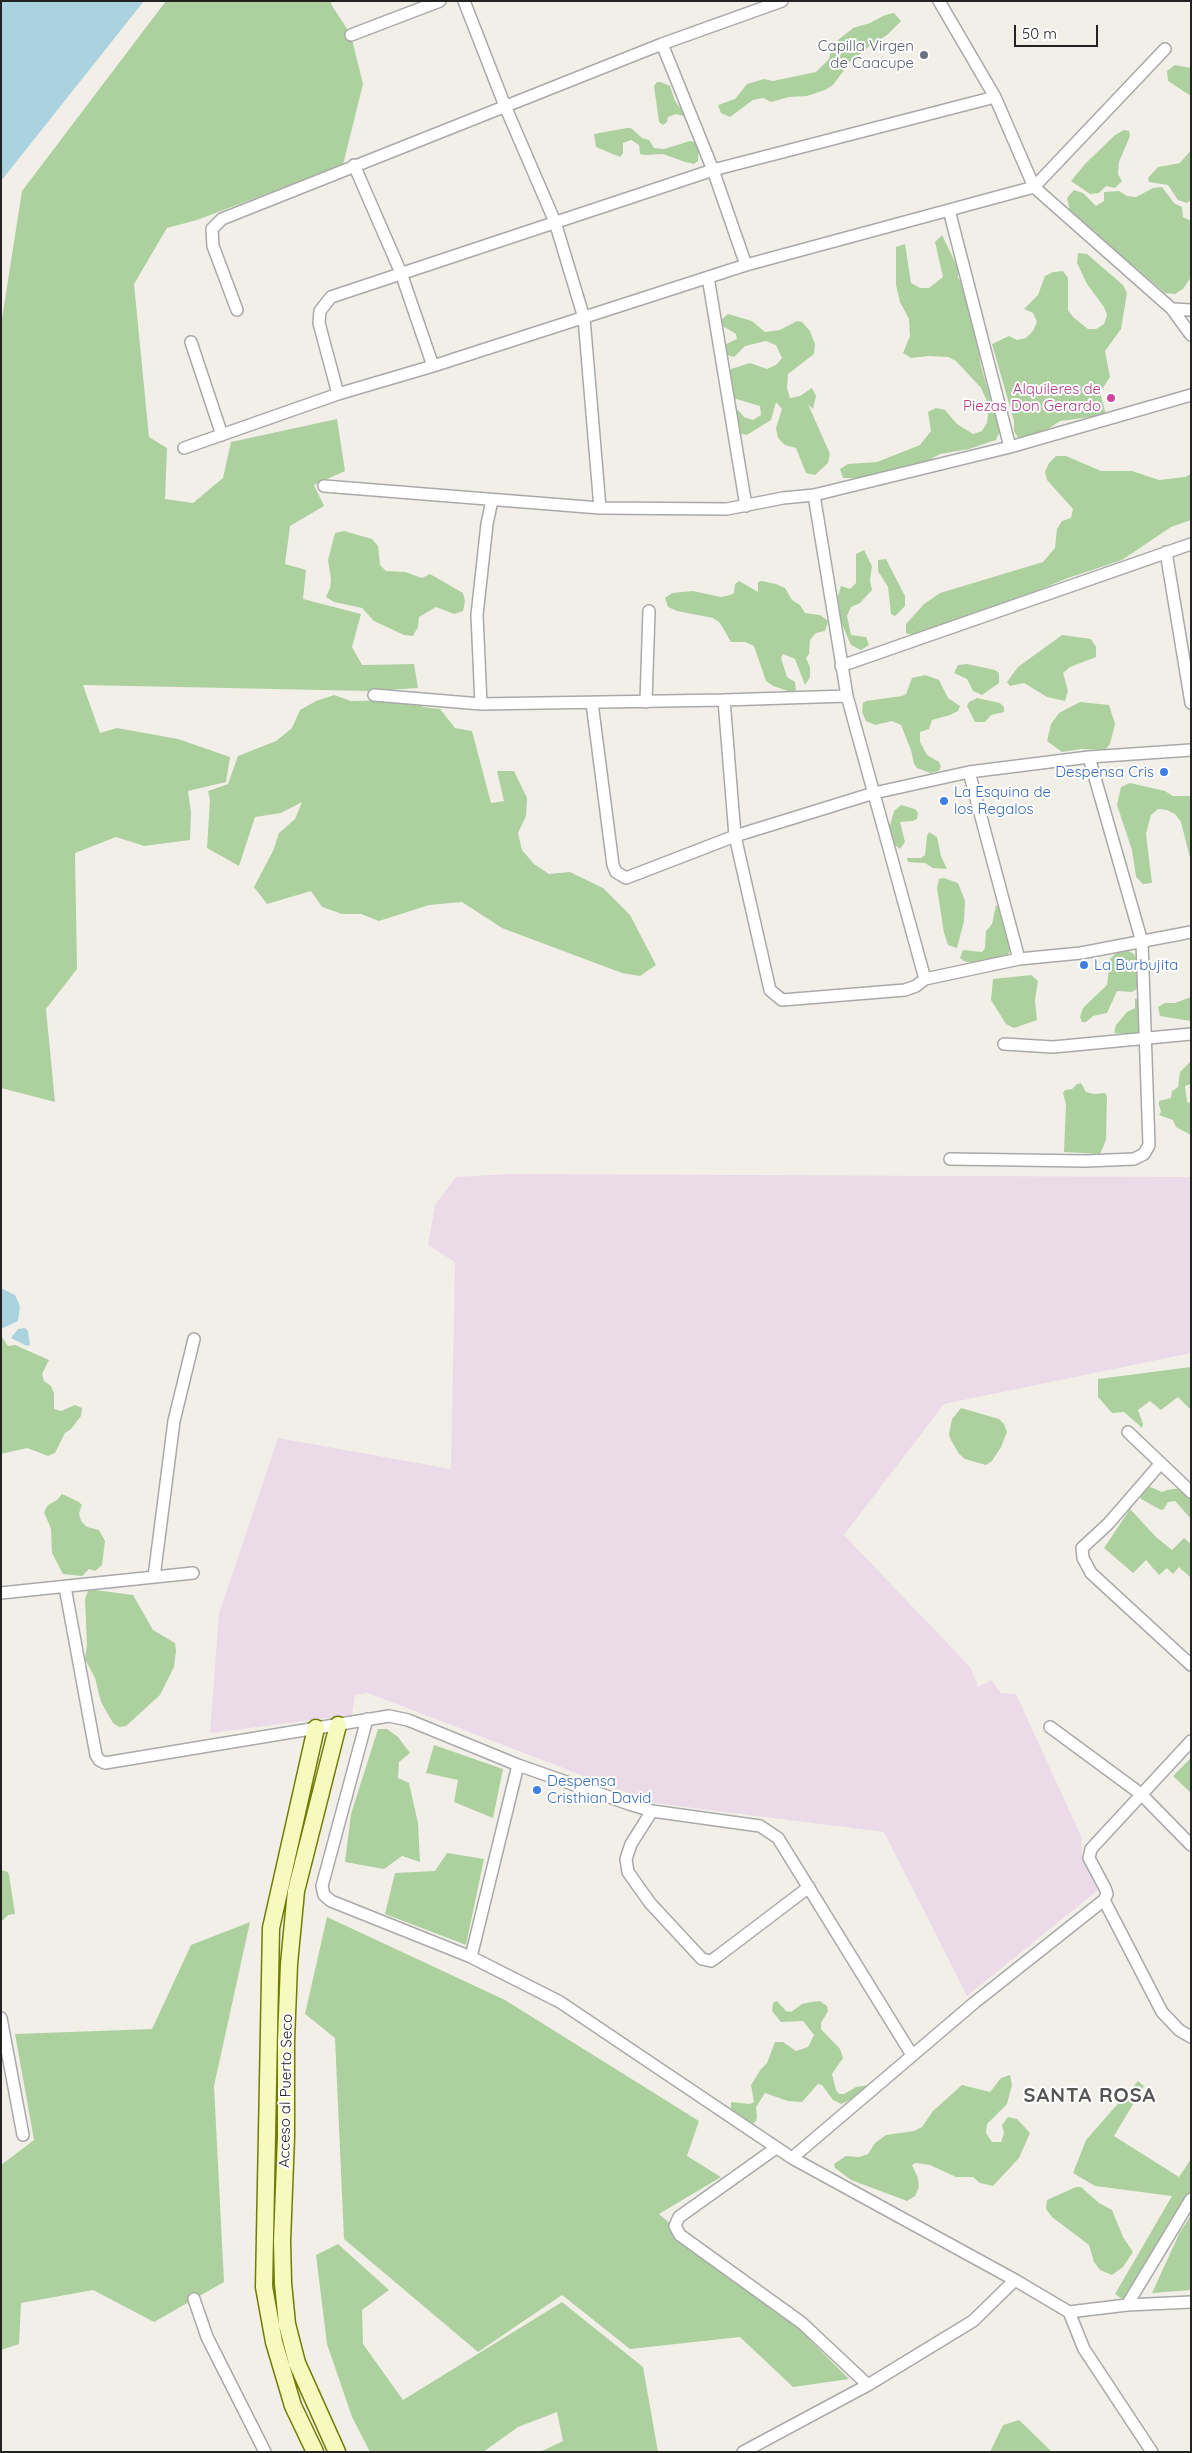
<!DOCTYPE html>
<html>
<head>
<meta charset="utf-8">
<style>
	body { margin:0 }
	#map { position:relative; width:1192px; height:2453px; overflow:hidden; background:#f2efe9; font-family:Quicksand,sans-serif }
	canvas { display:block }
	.frame { position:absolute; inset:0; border:2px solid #222; pointer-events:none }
	.scale { position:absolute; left:1014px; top:25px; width:84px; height:22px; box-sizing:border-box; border:2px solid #222; border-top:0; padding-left:6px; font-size:15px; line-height:18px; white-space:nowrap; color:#222; -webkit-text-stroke:4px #fff; paint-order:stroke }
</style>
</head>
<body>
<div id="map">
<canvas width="1192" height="2453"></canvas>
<div class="frame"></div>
<div class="scale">50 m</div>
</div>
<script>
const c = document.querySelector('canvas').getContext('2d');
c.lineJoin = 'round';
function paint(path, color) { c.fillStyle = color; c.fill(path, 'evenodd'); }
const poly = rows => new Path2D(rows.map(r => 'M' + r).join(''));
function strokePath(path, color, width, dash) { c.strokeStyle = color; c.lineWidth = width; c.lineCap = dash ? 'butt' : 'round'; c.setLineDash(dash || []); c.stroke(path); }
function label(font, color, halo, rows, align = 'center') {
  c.font = font + ' Quicksand,sans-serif'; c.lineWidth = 4; c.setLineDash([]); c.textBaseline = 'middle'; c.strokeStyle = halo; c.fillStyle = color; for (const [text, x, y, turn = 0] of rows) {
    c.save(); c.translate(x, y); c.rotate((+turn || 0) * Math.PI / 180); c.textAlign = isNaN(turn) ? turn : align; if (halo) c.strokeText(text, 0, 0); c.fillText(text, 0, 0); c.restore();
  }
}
paint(poly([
	[509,1174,1191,1177,1191,1353,944,1404,844,1535,971,1668,978,1687,991,1680,1001,1693,1016,1694,1081,1836,1082,1858,1098,1890,967,1996,884,1832,654,1803,368,1693,355,1695,352,1715,210,1733,219,1614,278,1438,451,1469,455,1262,428,1245,435,1205,456,1177]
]), '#ebdbe8');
paint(poly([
	[166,1,332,1,331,4,351,35,363,84,343,165,197,220,167,228,134,284,149,437,167,448,165,499,193,503,223,478,231,442,337,419,345,471,314,485,324,506,290,526,285,564,306,570,303,599,361,614,352,647,362,665,414,664,418,688,369,691,83,685,100,733,117,728,178,739,230,757,226,782,188,791,191,812,190,840,144,846,116,837,75,853,77,969,46,1009,55,1102,1,1088,1,325,22,191],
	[894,13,901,21,887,35,871,45,850,62,833,85,825,90,807,96,789,97,771,102,763,98,753,100,730,117,721,113,718,105,735,99,747,84,764,79,773,81,816,72,829,59,831,51,838,40,853,28,870,23,885,15],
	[1175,65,1191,68,1191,96,1168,81,1167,71],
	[657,82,661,82,670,86,675,101,687,117,676,114,668,117,667,122,663,125,659,122,654,86],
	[627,128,631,128,642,138,649,140,654,148,664,149,690,141,699,143,698,161,694,164,685,162,663,154,645,155,640,154,639,145,631,140,623,143,623,153,620,157,596,147,594,134],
	[1124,130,1129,131,1130,136,1119,162,1118,174,1122,181,1115,188,1106,186,1099,193,1090,194,1071,181,1085,164,1115,135],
	[1191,150,1191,200,1187,203,1178,200,1168,185,1149,182,1148,178,1158,167,1180,163],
	[1162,187,1174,203,1182,207,1183,217,1191,221,1191,277,1183,289,1175,294,1165,293,1129,262,1113,254,1095,231,1078,223,1071,215,1067,198,1074,190,1083,193,1096,206,1104,201,1104,192,1119,191,1127,196,1136,197,1153,188],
	[942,235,958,268,958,277,964,290,976,336,981,366,1000,431,996,440,969,449,940,454,908,472,862,478,843,478,840,469,848,464,877,462,920,445,931,431,928,412,936,408,945,410,957,424,973,434,982,431,987,423,989,405,981,388,956,361,948,357,929,356,911,358,903,353,910,336,909,319,900,302,896,285,896,247,905,244,911,283,920,288,929,288,943,277,935,242],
	[1078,253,1087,254,1123,285,1127,293,1121,329,1105,351,1110,377,1100,392,1106,415,1060,421,1045,431,1019,439,1014,431,1014,421,992,344,1009,336,1017,340,1026,338,1033,331,1037,322,1033,313,1024,309,1038,295,1045,276,1053,272,1063,271,1068,278,1068,310,1073,317,1088,329,1096,329,1104,324,1107,315,1104,307,1087,284,1077,263],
	[728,314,752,321,765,332,780,330,797,321,802,322,810,331,815,344,814,354,788,374,787,388,790,398,800,396,812,388,816,396,813,409,808,404,830,454,828,463,815,475,806,473,796,448,785,445,778,438,776,428,782,409,776,402,771,420,747,435,738,433,730,415,738,410,744,417,753,420,761,415,760,406,733,398,727,379,731,369,750,363,767,369,776,365,782,358,776,345,766,341,745,346,734,357,724,354,724,345,737,339,736,334,721,325,721,320],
	[1056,456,1066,456,1101,471,1132,471,1159,480,1185,477,1191,474,1191,520,1171,527,1122,560,1068,578,930,634,915,636,906,633,906,624,924,604,940,593,1043,562,1055,548,1057,529,1062,521,1071,518,1073,509,1047,480,1045,472,1049,463],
	[344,531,372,539,378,546,380,565,386,571,405,572,422,578,430,574,463,593,465,601,463,611,454,614,436,607,419,617,418,627,413,636,404,635,374,621,362,608,334,602,326,597,330,588,331,579,328,560,335,533],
	[864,550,872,566,870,580,872,590,860,603,851,607,847,616,851,635,866,637,869,645,861,650,851,645,847,636,839,617,838,596,841,586,850,589,856,583,856,554],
	[886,559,905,596,905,606,895,616,891,614,888,587,878,571,878,560],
	[739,581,758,592,758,582,762,581,776,584,785,588,792,600,800,605,805,613,820,615,828,621,825,631,816,633,810,640,809,654,806,658,810,667,810,677,805,685,795,659,783,654,781,658,787,677,795,682,796,691,791,692,773,686,766,681,754,646,745,642,731,642,720,623,713,618,677,611,668,607,665,598,672,593,693,591,721,597,730,595,734,593,735,584],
	[1062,635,1091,639,1096,647,1096,657,1070,667,1063,673,1068,691,1065,701,1047,697,1024,683,1010,686,1007,682,1018,667],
	[967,664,995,670,999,673,999,683,982,695,973,691,967,679,954,673,958,665],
	[925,675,939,680,948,698,960,706,958,711,950,715,932,720,929,729,920,732,920,742,927,755,939,762,941,766,939,771,930,773,917,768,914,764,911,750,901,725,892,721,875,725,866,721,862,712,863,703,866,701,902,696,906,694,912,678],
	[334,695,351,701,414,700,423,707,440,709,455,728,472,731,491,803,504,801,497,771,514,771,527,798,526,816,518,833,522,850,534,864,549,874,570,872,603,888,630,915,656,965,640,976,622,973,502,928,462,902,429,905,379,921,361,914,342,914,322,907,311,891,267,904,254,887,273,851,279,833,295,819,302,802,281,813,255,817,239,866,207,848,210,800,208,791,228,784,238,756,276,741,292,728,300,710,316,701],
	[977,698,1000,703,1004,707,1004,712,991,715,985,722,975,722,967,706,969,702],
	[1080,702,1109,705,1115,724,1110,744,1105,750,1081,749,1062,752,1047,741,1051,724,1059,713],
	[1130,783,1165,791,1173,796,1191,796,1191,862,1181,822,1175,814,1167,810,1158,809,1151,815,1146,834,1152,883,1143,884,1136,877,1132,850,1117,805,1121,787],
	[901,805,915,809,918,813,917,819,913,821,900,822,905,842,900,849,892,843,889,829,894,811],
	[929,832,937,837,941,856,947,869,933,868,925,863,908,862,907,858,921,858,925,855,927,836],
	[944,878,958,883,965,901,964,921,957,948,948,945,944,933,937,888,939,879],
	[996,905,1000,908,1010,951,1006,958,978,964,964,961,960,958,963,950,982,952,985,948,986,931,992,924],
	[1125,949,1134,954,1138,963,1138,988,1132,992,1117,991,1107,1013,1093,1016,1086,1022,1082,1022,1080,1017,1083,1008,1107,985,1110,959,1117,952],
	[1031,975,1038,981,1035,1000,1037,1020,1014,1028,1006,1024,991,1000,993,979],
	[1191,997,1191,1021,1160,1016,1158,1007,1165,1003,1175,1003],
	[1140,998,1141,1033,1137,1035,1114,1033,1116,1025,1127,1012,1135,1008,1135,999],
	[1191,1061,1191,1084,1185,1086,1187,1102,1191,1103,1191,1135,1176,1127,1173,1120,1159,1115,1161,1112,1159,1105,1159,1101,1171,1098,1172,1091,1178,1087,1180,1072],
	[1081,1083,1086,1092,1094,1094,1105,1093,1107,1096,1106,1140,1100,1154,1064,1152,1066,1104,1063,1093,1065,1090,1072,1089,1077,1084],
	[1,1336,8,1346,15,1345,49,1360,42,1374,44,1381,51,1386,54,1393,54,1409,61,1411,75,1405,82,1408,81,1416,71,1429,65,1433,55,1453,48,1456,27,1448,1,1454],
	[1191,1367,1191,1410,1178,1397,1161,1410,1150,1401,1138,1410,1143,1424,1142,1428,1124,1412,1112,1413,1098,1397,1098,1379],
	[961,1408,999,1419,1004,1424,1007,1432,1001,1447,992,1461,986,1465,965,1459,959,1454,951,1440,949,1434,952,1419],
	[1148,1486,1162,1492,1167,1490,1182,1488,1191,1496,1191,1519,1175,1501,1168,1502,1164,1509,1161,1510,1141,1499,1141,1495],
	[62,1494,79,1502,82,1505,79,1513,81,1521,87,1527,99,1530,105,1541,102,1565,95,1571,89,1569,82,1576,63,1574,52,1553,51,1529,44,1512,48,1505,57,1500],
	[1130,1509,1156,1537,1172,1550,1184,1538,1191,1544,1191,1578,1179,1567,1173,1574,1167,1568,1159,1575,1146,1560,1133,1573,1104,1548],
	[95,1590,133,1595,153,1630,175,1643,176,1651,174,1667,160,1695,126,1726,119,1727,113,1723,101,1702,95,1678,85,1659,87,1645,85,1599,88,1591],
	[378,1729,387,1729,398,1737,410,1753,399,1762,398,1778,409,1783,418,1823,420,1862,402,1856,384,1869,345,1862,351,1814],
	[434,1745,503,1769,493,1818,454,1802,458,1780,426,1773],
	[1191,1758,1191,1793,1173,1776],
	[447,1853,484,1859,466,1945,385,1914,395,1873,435,1871],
	[1,1870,8,1872,9,1875,15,1914,8,1915,1,1922],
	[327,1917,505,2000,699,2121,687,2156,721,2177,659,2214,717,2263,791,2321,849,2379,793,2387,740,2337,630,2349,562,2295,478,2352,344,2239,335,2038,305,2014],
	[250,1922,214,2086,224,2282,154,2322,93,2290,21,2303,19,2344,1,2350,1,2165,34,2140,15,2034,152,2029,191,1945],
	[777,2001,786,2011,791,2012,802,2004,811,2002,820,2001,827,2006,828,2011,821,2023,821,2029,840,2049,843,2058,832,2074,836,2090,839,2094,844,2094,856,2087,869,2085,850,2100,841,2104,833,2100,822,2085,818,2084,802,2102,788,2101,765,2093,756,2107,757,2117,756,2121,752,2124,746,2122,731,2109,731,2102,750,2104,754,2102,751,2085,761,2069,767,2063,775,2042,783,2042,796,2051,808,2047,814,2035,803,2021,781,2022,772,2011,773,2003],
	[1010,2075,1012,2085,1007,2104,987,2124,986,2133,992,2142,1001,2142,1004,2133,1002,2125,1008,2117,1017,2119,1030,2133,1019,2158,993,2186,980,2183,973,2177,956,2177,930,2165,916,2163,912,2165,918,2178,919,2187,915,2196,907,2201,851,2180,835,2168,834,2164,846,2156,859,2157,868,2154,875,2143,886,2135,914,2131,922,2127,933,2111,962,2085,990,2092,1001,2078],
	[1138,2081,1144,2086,1114,2136,1179,2177,1191,2159,1191,2193,1125,2301,1115,2294,1172,2196,1095,2186,1073,2173,1086,2140],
	[1076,2187,1081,2187,1099,2203,1112,2210,1123,2237,1133,2252,1123,2267,1112,2275,1100,2270,1094,2262,1089,2245,1052,2217,1046,2209,1047,2200],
	[1191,2215,1191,2290,1152,2293,1180,2232],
	[338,2244,389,2290,362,2310,363,2344,403,2400,562,2302,643,2367,658,2452,540,2452,563,2441,557,2412,518,2427,483,2452,370,2452,352,2417,327,2344,316,2255],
	[1019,2420,1052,2452,990,2452,1003,2425]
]), '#add19e');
paint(poly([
	[1,1,144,1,1,181],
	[1,1288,15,1295,20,1306,18,1321,1,1329],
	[25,1328,28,1331,30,1345,27,1346,11,1338,18,1329]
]), '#aad3df');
const minor = poly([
	[464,1,505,106,555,222,584,318,600,508],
	[939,1,995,97,1034,187,1172,309,1191,335],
	[351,35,440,1],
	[995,97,713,170,746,265,1034,187,1165,49],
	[354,165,401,273,433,366],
	[949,210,1010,447],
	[708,277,746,506],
	[1172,309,1191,310],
	[237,310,213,246,212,229,222,219,662,44,782,1],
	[191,342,222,435],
	[338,394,319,323,320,311,331,297,713,170,662,44],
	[184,448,338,394,433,366,746,265],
	[324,486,600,508,727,509,783,498,814,495,1010,447,1191,395],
	[814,495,847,696,925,979],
	[1166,552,1191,703],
	[841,666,1191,544],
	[374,695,481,704,724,700,847,696],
	[724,700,735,836,770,990,782,1000,905,990,916,986,925,979,1019,959,1081,953,1191,932],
	[646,702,649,611],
	[592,703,613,865,616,872,626,878,735,836,874,793,969,772,1089,757,1191,750],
	[481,704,477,615,487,524,492,500],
	[969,772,1019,959],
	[1004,1044,1053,1047,1191,1034],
	[950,1159,1086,1161,1134,1159,1144,1154,1149,1145,1142,942,1089,757],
	[1128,1432,1191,1492],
	[1161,1463,1108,1524,1082,1548,1083,1558,1091,1573,1191,1665],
	[154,1577,174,1421,194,1339],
	[65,1587,96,1755,99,1760,105,1763,389,1716,408,1720,518,1765,629,1804,652,1811,760,1826,778,1838,912,2055],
	[1,1593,193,1573],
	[367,1719,322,1886,324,1895,331,1901,471,1957,560,2002,792,2158,1015,2280,1069,2312,1084,2349,1152,2452],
	[1050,1727,1141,1794,1191,1845],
	[652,1811,631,1844,626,1859,628,1872,650,1903,702,1959,711,1961,718,1956,809,1887],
	[1104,1900,1162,2012,1179,2030,1191,2037],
	[471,1957,518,1765],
	[1,2018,23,2135],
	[776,2148,679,2217,675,2226,680,2235,802,2323,868,2385],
	[792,2158,974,2003,1104,1900,1107,1894,1105,1888,1089,1858,1091,1849,1191,1741],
	[194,2299,207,2337,265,2452],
	[1127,2305,1191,2199],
	[1069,2312,1127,2305,1191,2302],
	[743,2452,868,2385,973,2321,1015,2280]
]);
const secondary = poly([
	[315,2452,293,2406,274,2342,264,2287,271,1928,316,1728],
	[337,2452,297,2363,287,2324,283,2283,282,2241,286,2137,286,2041,289,1964,296,1891,338,1725]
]);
strokePath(minor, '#a9a9a9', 14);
strokePath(secondary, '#707d05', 19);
strokePath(minor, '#fff', 11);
strokePath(secondary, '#f7fabf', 16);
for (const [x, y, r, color] of [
	[924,55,5,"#6b7280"],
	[1111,398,5,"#d1479c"],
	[1164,772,5,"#3f7fe0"],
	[944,801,5,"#3f7fe0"],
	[1084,965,5,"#3f7fe0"],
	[537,1790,5,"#3f7fe0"]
]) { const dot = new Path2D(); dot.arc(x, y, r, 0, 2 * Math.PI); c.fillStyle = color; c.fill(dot); strokePath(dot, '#fff', 2); }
label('15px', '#5b616d', '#fff', [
	["Capilla Virgen",914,46],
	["de Caacupe",914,63]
], 'right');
label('15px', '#b23c85', '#fff', [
	["Alquileres de",1101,389],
	["Piezas Don Gerardo",1101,406]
], 'right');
label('15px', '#366cbe', '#fff', [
	["Despensa Cris",1154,772,"right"],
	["La Esquina de",954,792],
	["los Regalos",954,809],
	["La Burbujita",1094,965],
	["Despensa",547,1781],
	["Cristhian David",547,1798]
], 'left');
label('15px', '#222', '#fff', [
	["Acceso al Puerto Seco",286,2091,-89]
]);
c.letterSpacing = '1px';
label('bold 20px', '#555', '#fff', [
	["SANTA ROSA",1090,2096]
]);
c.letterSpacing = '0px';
</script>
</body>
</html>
